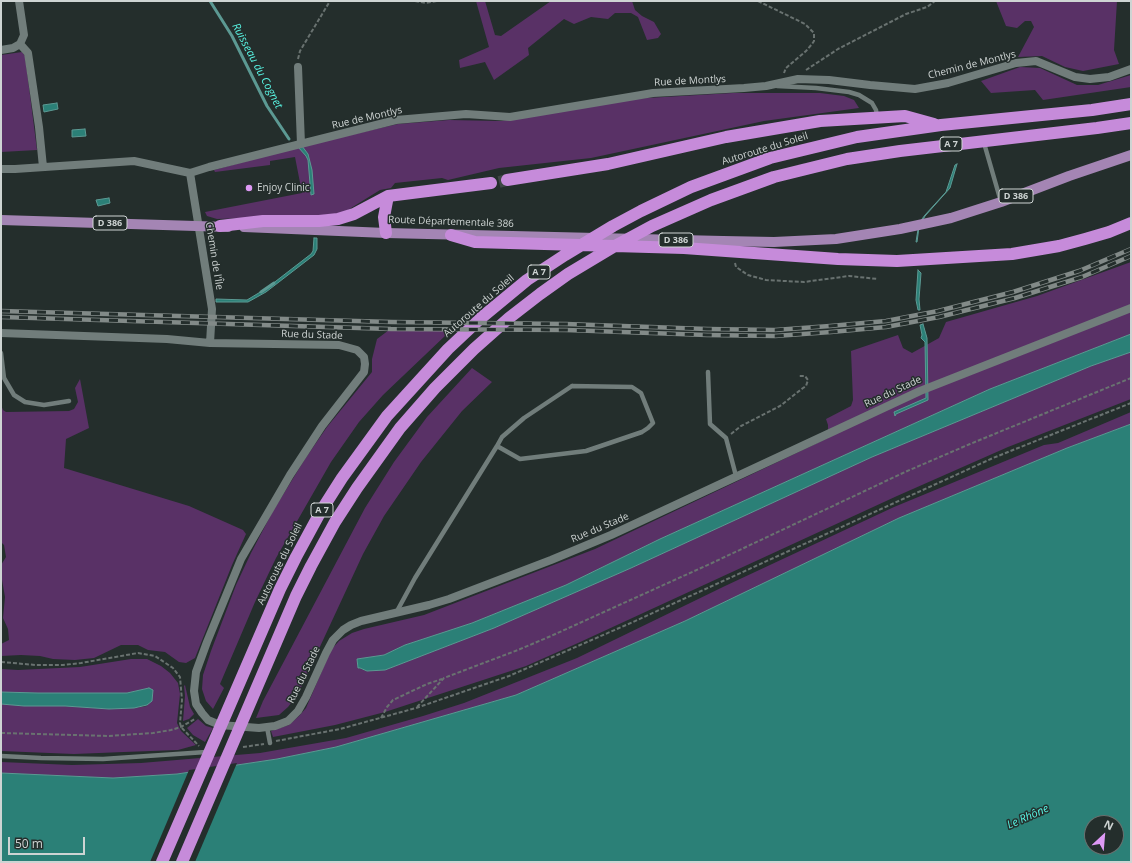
<!DOCTYPE html>
<html>
<head>
<meta charset="utf-8">
<style>
	body { margin:0 }
	#map { position:relative; width:1132px; height:863px; overflow:hidden; background:#242e2c; font-family:"Open Sans",sans-serif }
	canvas { display:block }
	.frame { position:absolute; inset:0; border:2px solid #ced4d3; pointer-events:none }
	.north { position:absolute; left:1084px; top:815px; width:40px; height:40px; box-sizing:border-box; background:#242e2c; border:1px solid #68706f; border-radius:50%; rotate:26deg; font-size:11px; font-weight:700; line-height:16px; text-align:center; color:#ced4d3 }
	.north::after { content:''; display:block; margin:auto; width:14px; height:18px; background:#dd99f4; clip-path:polygon(50% 0,100% 100%,50% 72%,0 100%) }
	.scale { position:absolute; left:8px; top:837px; width:77px; height:18px; box-sizing:border-box; border:2px solid #ced4d3; border-top:0; padding-left:5px; font-size:12px; line-height:14px; white-space:nowrap; color:#ced4d3; -webkit-text-stroke:3px #242e2c; paint-order:stroke }
</style>
</head>
<body>
<div id="map">
<canvas width="1132" height="863"></canvas>
<div class="frame"></div>
<div class="north">N</div>
<div class="scale">50 m</div>
</div>
<script>
const c = document.querySelector('canvas').getContext('2d');
c.lineJoin = 'round';
function paint(path, color) { c.fillStyle = color; c.fill(path, 'evenodd'); }
const poly = rows => new Path2D(rows.map(r => 'M' + r).join(''));
function strokePath(path, color, width, dash) { c.strokeStyle = color; c.lineWidth = width; c.lineCap = dash ? 'butt' : 'round'; c.setLineDash(dash || []); c.stroke(path); }
function label(font, color, halo, rows, align = 'center') {
  c.font = font + ' "Open Sans",sans-serif'; c.lineWidth = 3; c.setLineDash([]); c.textBaseline = 'middle'; c.strokeStyle = halo; c.fillStyle = color; for (const [text, x, y, turn = 0] of rows) {
    c.save(); c.translate(x, y); c.rotate((+turn || 0) * Math.PI / 180); c.textAlign = isNaN(turn) ? turn : align; if (halo) c.strokeText(text, 0, 0); c.fillText(text, 0, 0); c.restore();
  }
}
paint(poly([
	[476,1,485,1,495,35,501,36,551,1,632,1,635,10,642,16,654,22,661,34,658,38,647,40,638,17,631,13,615,13,608,19,591,17,574,24,564,19,528,48,529,55,494,80,485,62,460,68,459,60,489,47],
	[996,1,1117,1,1114,50,1119,64,1083,71,1065,67,1042,56,1018,57,1034,27,1031,21,1025,21,1017,28,1006,26],
	[22,52,25,56,37,150,1,152,1,55],
	[1020,67,1040,68,1077,85,1098,85,1131,75,1131,87,1043,100,1035,90,991,93,981,81],
	[733,93,820,93,844,96,854,100,859,108,764,121,591,158,499,168,448,180,442,178,395,183,391,188,380,190,343,213,324,215,217,219,207,216,205,212,302,193,295,157,270,161,270,165,215,172,214,170,298,147,398,124,449,120,501,121,630,99],
	[1131,262,1131,334,990,389,660,539,566,585,472,623,405,645,384,655,357,659,358,668,367,671,385,670,494,628,631,568,872,457,1091,366,1131,352,1131,399,1008,447,897,496,578,643,526,666,385,712,335,725,273,737,271,731,289,725,299,716,306,708,331,650,339,641,352,633,364,629,424,615,595,549,828,438,828,425,826,419,851,406,853,400,851,351,898,335,903,348,912,353,939,338,946,322,1037,296],
	[389,330,445,331,446,335,383,395,359,422,331,462,276,558,255,602,220,684,224,688,213,709,206,701,202,689,203,675,211,651,236,585,251,553,273,511,305,459,327,427,372,372,372,359,377,339],
	[472,368,492,382,462,411,421,462,384,516,363,554,298,694,288,707,279,715,256,718,263,701,365,508,394,462,427,417],
	[80,379,89,428,66,439,64,468,189,506,243,530,246,534,232,565,195,658,186,663,179,662,165,652,148,650,138,645,121,645,94,658,75,660,53,659,40,656,21,655,1,656,1,644,9,640,8,629,3,618,5,597,1,574,1,565,6,557,4,545,1,542,1,405,3,410,6,412,69,411,74,409,78,402,75,388],
	[1131,412,1131,424,1067,448,899,518,685,621,516,695,336,747,277,759,177,774,113,778,1,773,1,762,72,765,141,763,260,753,346,738,423,716,464,703,577,658,725,586,894,507,1044,445,1058,443],
	[131,659,147,659,161,666,170,673,178,683,180,694,177,723,181,731,196,745,178,750,124,752,74,754,1,751,1,704,24,706,65,706,109,709,134,708,147,706,149,688,127,693,38,693,1,692,1,669,18,670,80,667],
	[185,685,190,707,194,714,189,719,183,721,185,696,184,686],
	[198,719,206,726,213,728,205,742,193,735,187,728]
]), '#593166');
const water = poly([
	[57,103,58,109,44,112,43,105,57,103],
	[85,129,86,136,72,137,72,130,85,129],
	[302,146,308,154,312,170,314,194,311,195,308,160,306,156,298,147,302,146],
	[957,164,950,188,925,216,919,227,917,242,916,242,919,223,925,215,946,192,955,165,957,164],
	[109,198,110,203,98,206,96,200,109,198],
	[314,238,317,238,317,249,314,255,266,292,248,302,216,302,216,299,247,300,267,288,311,254,313,251,314,238],
	[918,270,921,273,919,299,920,310,918,310,916,300,918,270],
	[923,324,927,338,928,400,896,414,895,416,894,412,926,398,925,342,921,338,922,335,920,325,923,324],
	[1131,334,1131,352,1091,366,872,457,631,568,494,628,385,670,367,671,360,668,358,668,357,659,384,655,405,645,472,623,566,585,660,539,990,389,1131,334],
	[1131,424,1131,862,1,862,1,773,113,778,177,774,277,759,336,747,516,695,685,621,899,518,1067,448,1131,424],
	[1092,823,1116,823,1116,847,1092,847,1092,823],
	[149,688,153,690,152,701,147,705,134,708,109,709,65,706,24,706,1,704,1,692,38,693,127,693,149,688]
]);
paint(water, '#2b8077');
strokePath(water, '#5c9993', 1);
paint(poly([
	[237,763,195,862,150,862,189,770]
]), '#242e2c');
strokePath(poly([
	[210,1,232,36,267,106,289,139],
	[261,292,274,283]
]), '#5c9993', 3);
strokePath(poly([
	[499,182,507,180]
]), '#3e4745', 12, [12, 6]);
strokePath(poly([
	[415,1,426,3,437,1],
	[758,1,805,24,814,33,814,41,812,44,806,51,786,68,784,73],
	[298,59,300,51,330,1],
	[806,70,838,49,906,14,927,7,935,1],
	[735,263,736,267,748,275,766,280,804,282,849,276,878,279],
	[731,434,741,426,780,406,803,388,806,386,808,380,805,376,798,376],
	[1,662,36,665,63,665,81,663,138,653,155,656,173,668,180,677,182,700,180,723,181,727,199,746],
	[417,707,444,678,518,650,551,636,712,563,905,472,970,444,1131,378],
	[381,718,387,707,393,700,427,684,442,679],
	[1,733,109,736,153,733,171,730,181,727,195,719],
	[276,741,340,729,416,708,509,676,633,622,993,458,1131,403],
	[243,747,264,744]
]), '#697270', 2, [4, 2]);
strokePath(poly([
	[777,86,816,88,849,92,859,95,872,103,876,110,877,116],
	[984,143,1001,202],
	[1,353,4,378,14,395,25,402,44,405,69,401],
	[708,372,710,424,726,438,736,476],
	[572,386,632,387,641,393,653,423,648,428,642,432,586,451,520,459,497,446,502,437,524,418,572,386],
	[396,613,415,578,497,446],
	[267,727,270,743],
	[1,756,41,758,103,759,206,752]
]), '#717d7b', 4.5);
strokePath(poly([
	[20,44,28,53,39,127,43,167],
	[1,50,13,48,20,44,24,35,19,1],
	[298,67,301,144],
	[1,169,15,169,134,161,190,173,209,167,396,120,466,114,510,117,653,93,744,88,766,86,798,79,829,80,870,85,915,89,948,83,1016,63,1036,61,1075,77,1090,79,1109,77,1131,69],
	[190,173,212,309,210,343],
	[1,333,167,339,210,343,339,345,357,350,364,357,365,364,364,372,322,426,290,475,241,559,207,642,196,672,194,691,196,704,202,713,208,720,220,725,259,728,275,726,288,721,298,711,306,697,326,653,333,640,343,630,351,625,361,621,429,605,449,599,551,560,611,535,920,391,1131,308]
]), '#717d7b', 8);
strokePath(poly([
	[1,220,228,227],
	[244,227,386,233,723,241,774,242,836,239,900,229,951,218,1001,202,1069,176,1131,155]
]), '#a485b4', 10);
strokePath(poly([
	[507,180,608,164,726,137,820,121,905,116,934,124],
	[220,226,263,221,319,221,338,219,354,214,388,196,491,183],
	[386,233,384,217,388,196],
	[451,235,475,242,684,248,838,259,897,261,1012,254,1059,246,1085,239,1109,232,1131,223],
	[162,862,280,589,296,557,321,511,342,478,387,416,448,349,481,318,527,280,565,255,613,226,641,211,691,187,770,158,857,137,941,125,1092,110,1131,104],
	[182,862,296,596,311,566,335,522,357,488,400,428,435,388,474,349,509,318,540,294,568,274,613,247,652,226,711,200,774,177,847,159,900,151,1097,128,1131,123]
]), '#c68bda', 12);
const rail = poly([
	[1,311,392,322,566,324,707,329,775,330,830,326,886,321,938,311,1013,292,1079,271,1131,249],
	[1,317,391,329,566,330,707,335,775,336,831,332,886,327,939,317,1015,298,1082,277,1131,256]
]);
strokePath(rail, '#828a88', 4.5);
strokePath(rail, '#242e2c', 3, [9]);
for (const [x, y, r, color] of [
	[249,188,4,"#dd99f4"]
]) { const dot = new Path2D(); dot.arc(x, y, r, 0, 2 * Math.PI); c.fillStyle = color; c.fill(dot); strokePath(dot, '#242e2c', 1.5); }
for (const [x, y, w] of [
	[951,144,22],
	[1016,196,34],
	[110,223,34],
	[676,240,34],
	[539,272,22],
	[322,510,22]
]) { const box = new Path2D(); box.roundRect(x - w / 2, y - 7, w, 14, 3); c.fillStyle = '#242e2c'; c.fill(box); strokePath(box, '#ced4d3', 1); }
label('bold 9px', '#ced4d3', null, [
	["A 7",951,144],
	["D 386",1016,196],
	["D 386",110,223],
	["D 386",676,240],
	["A 7",539,272],
	["A 7",322,510]
]);
label('10px', '#ced4d3', '#242e2c', [
	["Chemin de Montlys",972,65,-14],
	["Rue de Montlys",690,81,-3],
	["Rue de Montlys",367,118,-13],
	["Autoroute du Soleil",765,149,-17],
	["Route Départementale 386",451,222,2],
	["Chemin de l'Île",214,256,81],
	["Autoroute du Soleil",479,306,-41],
	["Rue du Stade",312,335,2],
	["Rue du Stade",893,392,-25],
	["Rue du Stade",600,528,-23],
	["Autoroute du Soleil",280,564,-64],
	["Rue du Stade",304,675,-64]
]);
label('10px', '#ced4d3', '#242e2c', [
	["Enjoy Clinic",257,188]
], 'left');
label('italic 11px', '#58f4e3', '#242e2c', [
	["Ruisseau du Cognet",257,66,62],
	["Le Rhône",1028,817,-24]
]);
</script>
</body>
</html>
